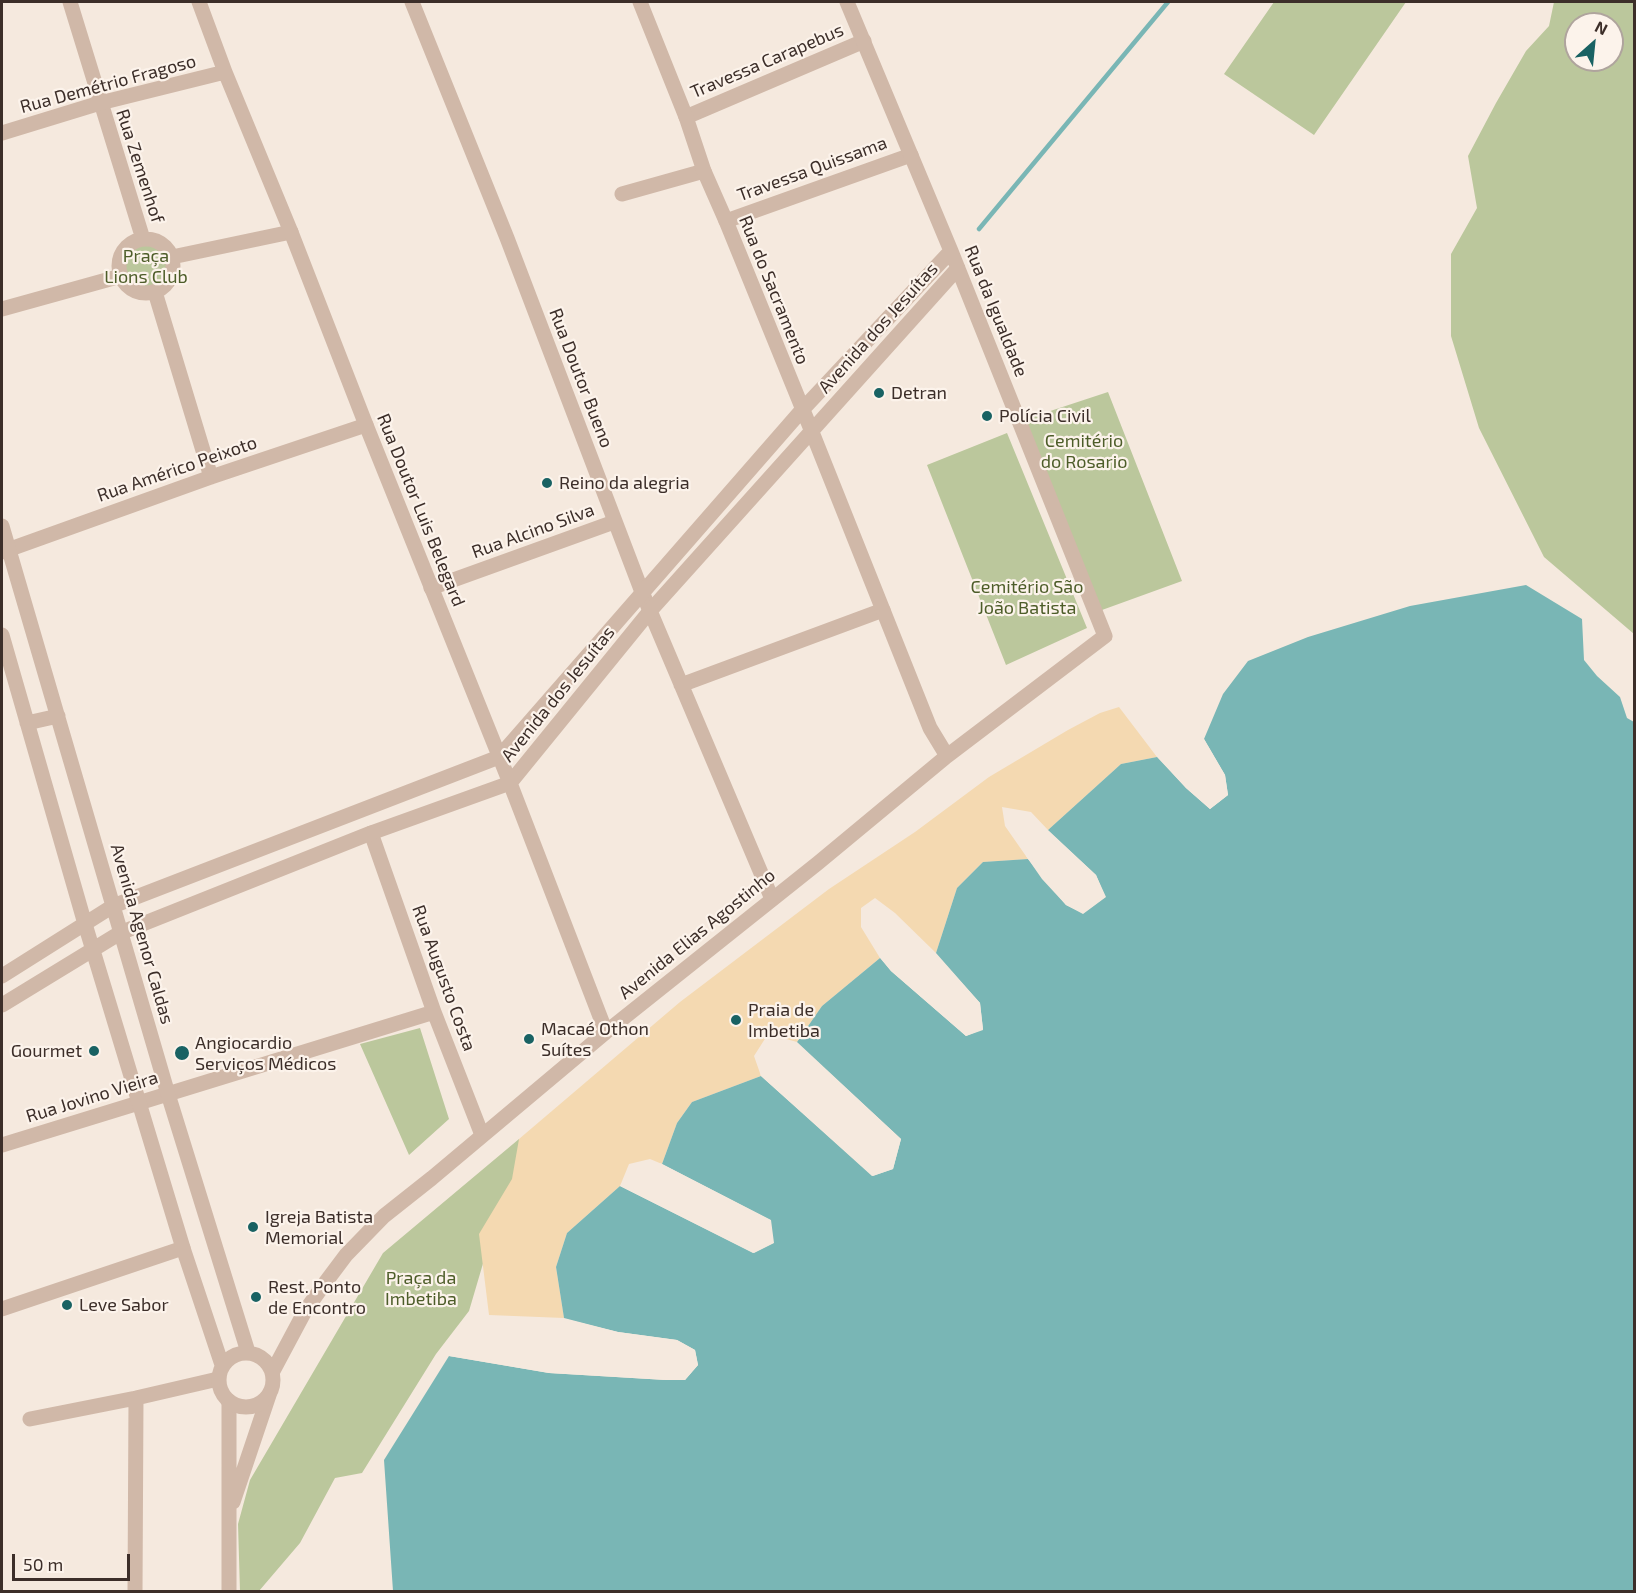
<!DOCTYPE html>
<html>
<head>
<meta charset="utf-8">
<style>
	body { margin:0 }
	#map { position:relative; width:1636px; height:1593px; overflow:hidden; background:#f5e9de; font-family:"Exo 2",sans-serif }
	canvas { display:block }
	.frame { position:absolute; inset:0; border:3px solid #3c2e29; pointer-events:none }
	.north { position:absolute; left:1564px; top:12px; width:60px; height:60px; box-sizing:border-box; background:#fcf3eb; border:2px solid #afa49d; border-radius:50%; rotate:27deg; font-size:16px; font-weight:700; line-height:24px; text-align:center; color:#3c2e29 }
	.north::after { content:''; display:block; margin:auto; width:21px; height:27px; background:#196263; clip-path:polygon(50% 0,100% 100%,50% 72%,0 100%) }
	.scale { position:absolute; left:12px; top:1554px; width:118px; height:27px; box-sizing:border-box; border:3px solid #3c2e29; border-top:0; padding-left:8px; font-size:18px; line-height:21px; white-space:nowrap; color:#3c2e29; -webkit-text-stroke:4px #fcf3eb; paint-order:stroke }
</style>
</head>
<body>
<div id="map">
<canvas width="1636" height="1593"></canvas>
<div class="frame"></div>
<div class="north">N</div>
<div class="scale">50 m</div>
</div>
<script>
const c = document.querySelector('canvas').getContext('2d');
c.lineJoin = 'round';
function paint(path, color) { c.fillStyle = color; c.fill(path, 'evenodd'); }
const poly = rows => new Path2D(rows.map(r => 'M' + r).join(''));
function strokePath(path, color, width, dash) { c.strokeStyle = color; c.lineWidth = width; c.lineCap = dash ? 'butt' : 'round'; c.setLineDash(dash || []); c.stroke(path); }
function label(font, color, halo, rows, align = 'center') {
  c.font = font + ' "Exo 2",sans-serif'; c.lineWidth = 4.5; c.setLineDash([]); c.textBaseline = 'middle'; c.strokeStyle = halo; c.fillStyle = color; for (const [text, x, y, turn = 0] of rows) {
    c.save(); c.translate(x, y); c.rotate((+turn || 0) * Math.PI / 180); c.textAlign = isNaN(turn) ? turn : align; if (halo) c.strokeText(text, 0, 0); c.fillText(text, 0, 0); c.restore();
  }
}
paint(poly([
	[1274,2,1406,2,1314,135,1224,74],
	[1554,2,1634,2,1634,634,1544,557,1479,428,1451,336,1451,254,1477,208,1468,156,1496,103,1526,51,1549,26],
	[1576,24,1612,24,1612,60,1576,60],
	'123 266a23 23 0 1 1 46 0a23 23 0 1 1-46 0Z',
	[1108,392,1182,581,1102,610,1023,420],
	[1007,433,1087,628,1006,665,927,465],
	[420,1028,449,1119,409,1155,360,1044],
	[519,1139,527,1154,487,1250,469,1311,436,1354,362,1473,335,1478,300,1543,259,1591,240,1591,238,1524,250,1480,383,1253]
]), '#bbc79c');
paint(poly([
	[1119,707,1157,757,1121,764,1048,830,1031,812,1002,807,1005,826,1028,859,983,862,957,888,936,953,895,913,875,898,861,908,861,927,880,958,822,1006,797,1042,768,1034,754,1056,761,1076,692,1102,677,1123,662,1164,650,1159,629,1164,620,1186,567,1233,556,1267,564,1318,489,1315,479,1234,512,1179,519,1139,680,1002,829,889,915,832,989,777,1068,730,1100,713]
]), '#f4d9b1');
paint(poly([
	[1526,585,1582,619,1584,660,1597,676,1620,697,1627,718,1634,722,1634,1591,393,1591,384,1460,449,1356,549,1373,666,1380,685,1380,698,1365,695,1350,677,1340,618,1332,564,1318,556,1267,567,1233,620,1186,753,1253,773,1243,770,1220,662,1164,677,1123,692,1102,761,1076,872,1176,893,1169,901,1139,797,1042,822,1006,880,958,891,971,966,1036,983,1030,980,1003,936,953,957,888,983,862,1028,859,1066,905,1083,913,1105,897,1096,875,1048,830,1121,764,1157,757,1186,788,1210,809,1228,795,1225,775,1204,739,1223,694,1248,661,1308,637,1410,606]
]), '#79b6b5');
paint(poly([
	[1201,738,1204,739,1225,775,1228,795,1210,809,1186,788,1155,754,1159,754,1188,786,1210,805,1225,794,1222,776],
	[1045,828,1096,875,1106,897,1083,914,1066,905,1042,879,1026,856,1031,857,1067,902,1083,910,1102,896,1094,877,1045,832],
	[933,951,980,1003,983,1029,966,1036,891,971,879,956,882,956,893,969,967,1033,980,1028,978,1004,934,955],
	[794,1042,797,1043,901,1139,893,1169,873,1176,761,1076,760,1073,873,1173,891,1167,898,1140,831,1080],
	[660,1163,771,1220,774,1243,754,1253,620,1186,622,1183,753,1250,770,1242,768,1222,661,1167],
	[561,1318,618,1332,677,1340,695,1350,698,1365,685,1380,666,1380,549,1373,449,1356,451,1353,550,1370,666,1377,684,1377,694,1365,692,1352,676,1343,618,1335,563,1321]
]), '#f5e9de');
strokePath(poly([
	[979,229,1168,2]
]), '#79b6b5', 4.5);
strokePath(poly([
	[70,2,143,239],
	[412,2,507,238,642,592,772,899],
	[686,117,864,41],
	[622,194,704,171],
	[726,221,911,155],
	'119 266a27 27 0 1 1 54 0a27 27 0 1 1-54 0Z',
	[172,257,291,232],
	[155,292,211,477],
	[2,309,121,276],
	[2,552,211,477,366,425],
	[431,588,614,522],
	[681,685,883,610],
	[371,833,434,1012,482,1135],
	[2,1145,434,1012],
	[2,1309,183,1248],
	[229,1401,229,1592],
	[30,1419,136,1398,218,1379],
	[233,1502,269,1395],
	[135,1592,136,1398]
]), '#d0b8a8', 15);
strokePath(poly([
	[199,2,225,72,291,232,366,425,510,783,606,1032],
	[640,2,686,117,704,171,726,221,812,432,930,728,947,756],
	[2,133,100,103,225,72],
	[2,526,168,1094,248,1352],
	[2,635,85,924,183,1248,222,1365],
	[27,723,58,716],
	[2,976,113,906,499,757,802,410,951,251],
	[2,1005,120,933,371,833,510,783,650,611,958,268],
	'219 1380a27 27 0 1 1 54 0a27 27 0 1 1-54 0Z',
	[273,1371,305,1311,325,1283,346,1255,384,1216,432,1178,606,1032,818,863,947,756,1105,636,951,251,847,2]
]), '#d0b8a8', 15);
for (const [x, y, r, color] of [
	[879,393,6,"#196263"],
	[987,416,6,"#196263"],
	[547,483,6,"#196263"],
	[736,1020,6,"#196263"],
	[529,1039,6,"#196263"],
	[94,1051,6,"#196263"],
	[182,1053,8,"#196263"],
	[253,1227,6,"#196263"],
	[256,1297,6,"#196263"],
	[67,1305,6,"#196263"]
]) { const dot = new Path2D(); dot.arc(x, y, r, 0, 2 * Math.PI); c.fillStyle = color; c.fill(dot); strokePath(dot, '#fcf3eb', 2); }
label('18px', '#3c2e29', '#fcf3eb', [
	["Travessa Carapebus",767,61,-23],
	["Rua Demétrio Fragoso",108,84,-15],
	["Rua Zemenhof",140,166,72],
	["Travessa Quissama",812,169,-20],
	["Rua do Sacramento",774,290,68],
	["Rua da Igualdade",996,311,68],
	["Avenida dos Jesuítas",878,328,-48],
	["Rua Doutor Bueno",581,378,69],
	["Rua Américo Peixoto",177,469,-19],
	["Rua Doutor Luis Belegard",421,510,68],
	["Rua Alcino Silva",533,531,-20],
	["Avenida dos Jesuítas",558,694,-51],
	["Avenida Agenor Caldas",142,934,74],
	["Avenida Elias Agostinho",697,934,-39],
	["Rua Augusto Costa",444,978,70],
	["Rua Jovino Vieira",92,1097,-17]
]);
label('18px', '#4d5d29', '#fcf3eb', [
	["Praça",146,256],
	["Lions Club",146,277],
	["Cemitério",1084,441],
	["do Rosario",1084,462],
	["Cemitério São",1027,587],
	["João Batista",1027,608],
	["Praça da",421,1278],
	["Imbetiba",421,1299]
]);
label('18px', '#3c2e29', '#fcf3eb', [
	["Detran",891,393],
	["Polícia Civil",999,416],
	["Reino da alegria",559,483],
	["Praia de",748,1010],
	["Imbetiba",748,1031],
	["Macaé Othon",541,1029],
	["Suítes",541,1050],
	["Angiocardio",195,1043],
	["Serviços Médicos",195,1064],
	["Gourmet",82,1051,"right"],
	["Igreja Batista",265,1217],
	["Memorial",265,1238],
	["Rest. Ponto",268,1287],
	["de Encontro",268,1308],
	["Leve Sabor",79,1305]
], 'left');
</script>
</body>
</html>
